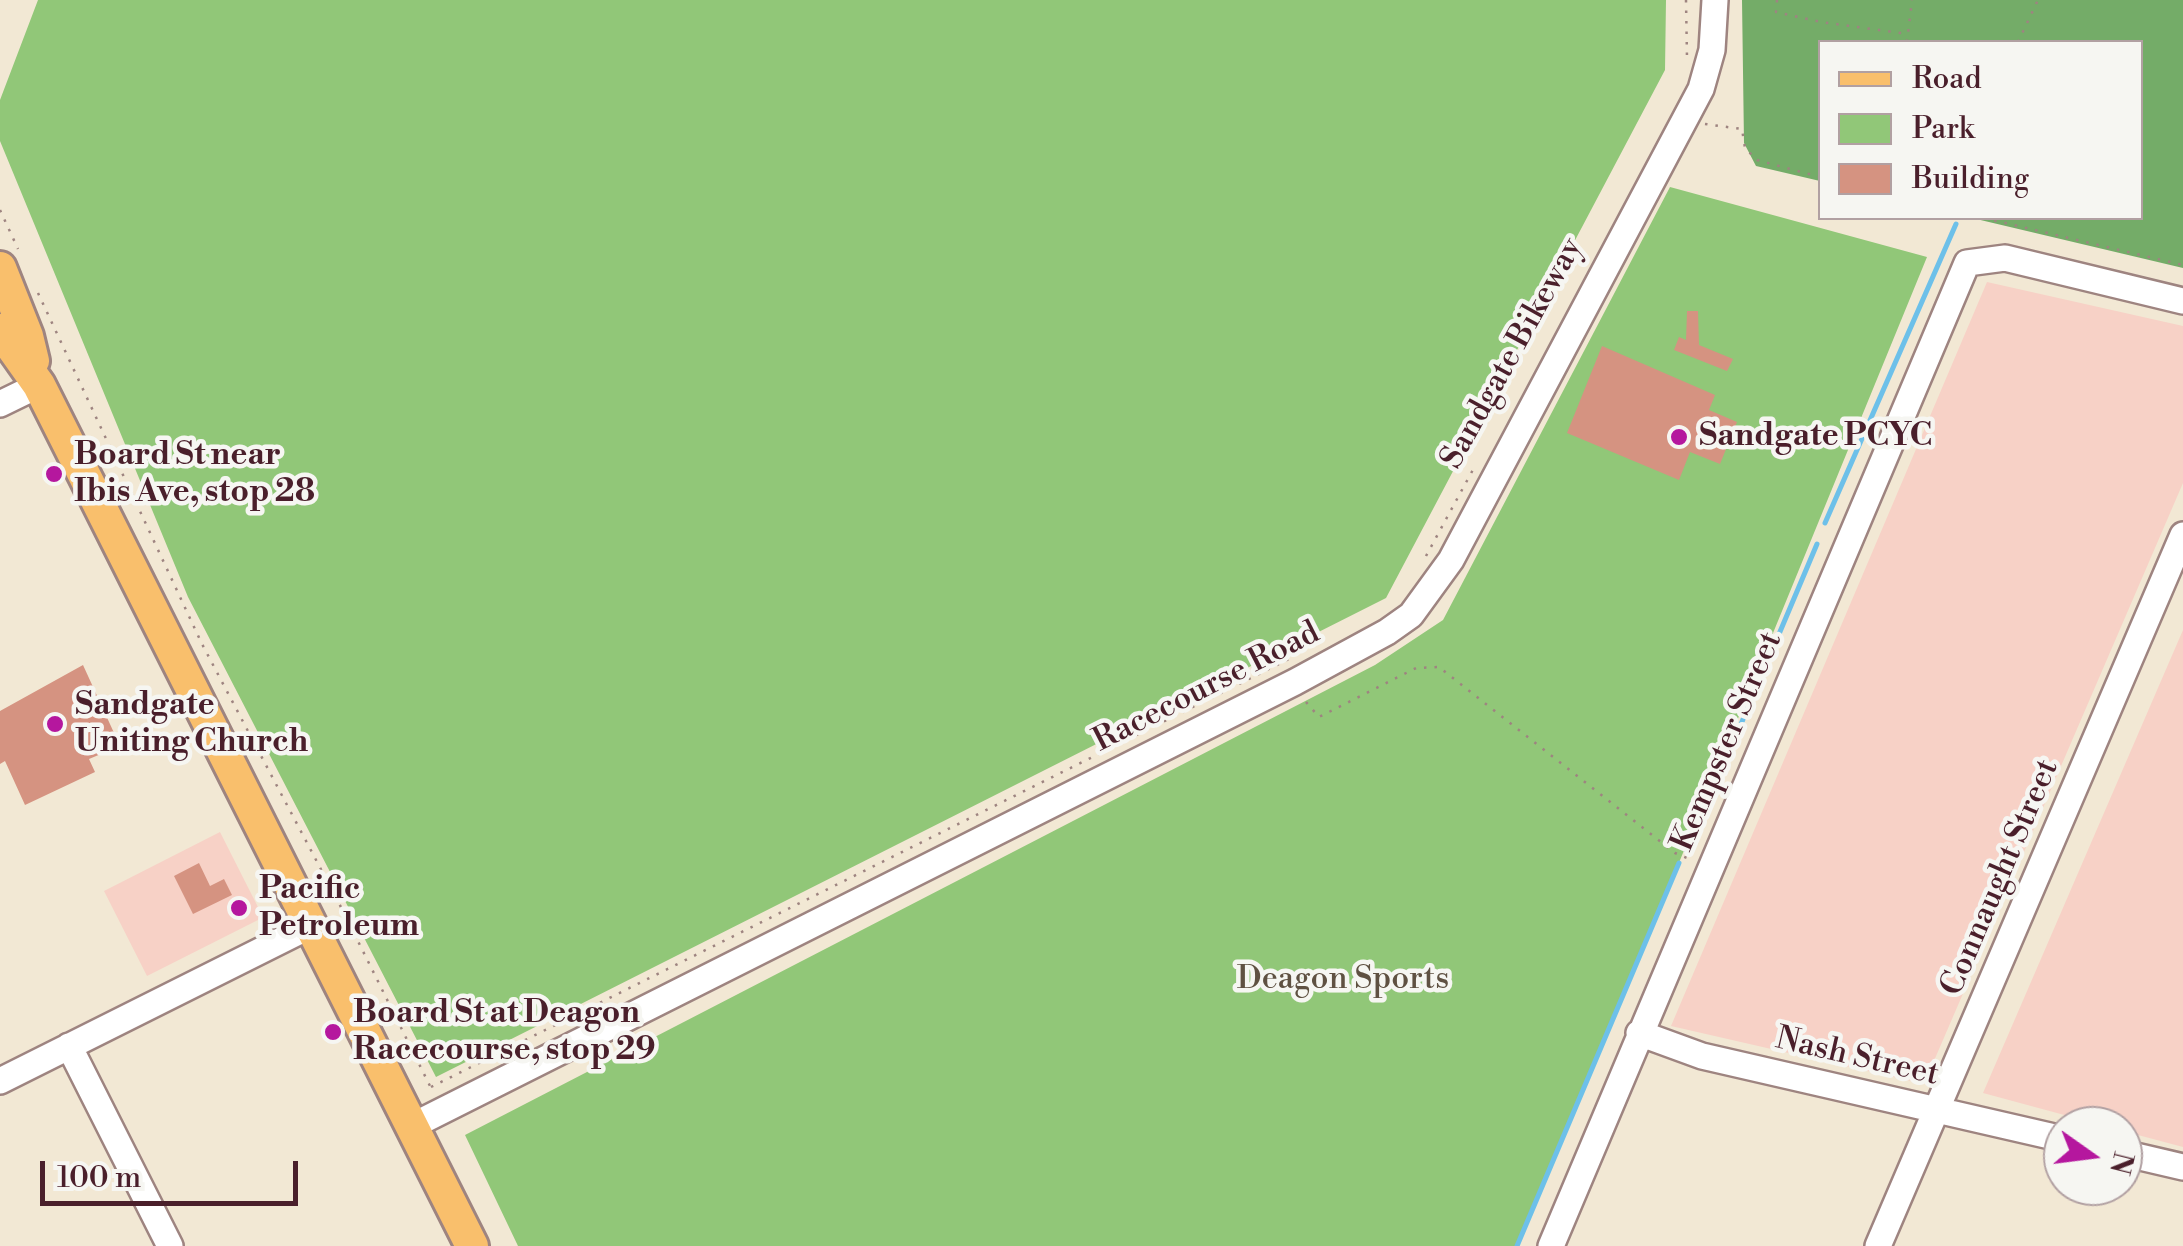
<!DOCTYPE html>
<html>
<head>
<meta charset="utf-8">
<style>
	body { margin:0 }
	#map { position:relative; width:2183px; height:1246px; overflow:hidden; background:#f2e8d4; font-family:"Libre Bodoni",serif }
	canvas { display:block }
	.legend { position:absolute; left:1818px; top:40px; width:325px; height:180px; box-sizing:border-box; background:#f6f6f2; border:2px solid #b1a0a2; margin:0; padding:12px 18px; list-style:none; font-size:30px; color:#4a1f2b }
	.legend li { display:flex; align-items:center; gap:20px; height:50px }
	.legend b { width:50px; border:2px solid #b1a0a2 }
	.north { position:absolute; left:2043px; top:1106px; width:100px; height:100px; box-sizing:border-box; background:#f6f6f2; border:2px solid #b1a0a2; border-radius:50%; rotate:104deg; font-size:28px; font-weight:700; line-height:40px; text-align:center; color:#4a1f2b }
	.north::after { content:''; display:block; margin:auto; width:35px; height:45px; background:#b5179e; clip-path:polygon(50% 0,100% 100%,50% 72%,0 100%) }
	.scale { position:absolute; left:40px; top:1161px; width:258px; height:45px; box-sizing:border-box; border:5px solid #4a1f2b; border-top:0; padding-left:12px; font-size:30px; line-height:35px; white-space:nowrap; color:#4a1f2b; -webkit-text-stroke:8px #f6f6f2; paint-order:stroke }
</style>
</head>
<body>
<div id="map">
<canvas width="2183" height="1246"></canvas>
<ul class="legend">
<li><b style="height:12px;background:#f9bf6c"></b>Road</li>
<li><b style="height:28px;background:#91c778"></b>Park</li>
<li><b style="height:28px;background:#d59381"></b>Building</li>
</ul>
<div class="north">N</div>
<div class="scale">100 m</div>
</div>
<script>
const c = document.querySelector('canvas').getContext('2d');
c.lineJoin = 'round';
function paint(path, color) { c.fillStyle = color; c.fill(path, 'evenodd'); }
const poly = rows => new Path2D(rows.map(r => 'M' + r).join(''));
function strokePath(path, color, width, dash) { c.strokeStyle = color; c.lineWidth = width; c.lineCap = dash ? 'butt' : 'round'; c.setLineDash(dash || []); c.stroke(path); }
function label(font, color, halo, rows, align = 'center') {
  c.font = font + ' "Libre Bodoni",serif'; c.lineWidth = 9; c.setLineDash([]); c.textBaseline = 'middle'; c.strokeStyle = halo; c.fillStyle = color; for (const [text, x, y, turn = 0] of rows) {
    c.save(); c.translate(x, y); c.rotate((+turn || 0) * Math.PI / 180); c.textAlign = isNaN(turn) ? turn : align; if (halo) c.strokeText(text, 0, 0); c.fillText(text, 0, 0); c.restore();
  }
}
paint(poly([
	[1987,282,2183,326,2183,483,1924,1084,1671,1026],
	[2183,630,2183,1147,2123,1131,2123,1126,2105,1126,1983,1093],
	[220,832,261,913,258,920,147,976,104,891]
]), '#f7d1c6');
paint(poly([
	[38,0,1666,0,1665,70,1386,598,436,1077,188,597,0,141,0,100],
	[1670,187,1927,257,1617,1014,1518,1246,518,1246,465,1135,1375,665,1443,620]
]), '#91c778');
paint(poly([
	[1742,0,2183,0,2183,268,1972,218,2140,218,2140,42,1820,42,1820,181,1756,166,1744,143]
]), '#74ac68');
strokePath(poly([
	[1825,523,1956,224],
	[1685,849,1725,762,1817,544],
	[1517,1246,1679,863]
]), '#6dc0e9', 5);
paint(poly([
	[1687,311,1698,311,1699,345,1733,359,1727,371,1674,350,1679,337,1686,340],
	[1602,346,1715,395,1709,410,1737,422,1720,464,1690,452,1679,480,1567,433],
	[83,665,120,746,89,759,95,772,25,805,5,761,0,764,0,711],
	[199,863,210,886,224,879,232,895,193,914,174,876]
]), '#d59381');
const minor = poly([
	[0,404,39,385],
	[1639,1033,1702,1056,2063,1139],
	[69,1046,170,1246],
	[0,1081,310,926],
	[412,1126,1295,682,1387,632,1411,615,1451,560,1701,89,1712,50,1715,0],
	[2123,1153,2183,1167],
	[1551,1246,1967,263,2005,258,2183,301],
	[1878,1246,2183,535]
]);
const major = poly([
	[0,268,27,336,33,361],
	[0,330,39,385,472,1246]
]);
strokePath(minor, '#9e8480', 30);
strokePath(major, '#9e8480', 38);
strokePath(poly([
	[1686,0,1687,58],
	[1777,0,1776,12,1821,22,1908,34],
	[1907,42,1912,0],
	[2018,42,2038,0],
	[1705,124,1742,129,1745,148,1757,160,1820,177],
	[0,210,18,249],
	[1984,218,2183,265],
	[38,293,202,644,343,911,433,1092],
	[1426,556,1475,466],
	[1306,702,1319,717,1416,668,1439,667,1675,853,1692,860],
	[431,1087,1295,656]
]), '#9e8480', 2.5, [2.5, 8]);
strokePath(minor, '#fff', 25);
strokePath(major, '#f9bf6c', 32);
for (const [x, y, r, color] of [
	[1679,437,10,"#b5179e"],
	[54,474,10,"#b5179e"],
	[55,724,10,"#b5179e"],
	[239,908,10,"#b5179e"],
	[333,1032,10,"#b5179e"]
]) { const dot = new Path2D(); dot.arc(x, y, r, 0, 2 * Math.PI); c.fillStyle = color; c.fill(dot); strokePath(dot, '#f6f6f2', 4); }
label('32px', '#4a1f2b', '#f6f6f2', [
	["Sandgate Bikeway",1513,354,-61],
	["Racecourse Road",1207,688,-27],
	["Kempster Street",1728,742,-67],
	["Connaught Street",2001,878,-67],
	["Nash Street",1857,1058,13]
]);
label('bold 32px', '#4a1f2b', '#f6f6f2', [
	["Sandgate PCYC",1699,437],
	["Board St near",74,456],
	["Ibis Ave, stop 28",74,493],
	["Sandgate",75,706],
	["Uniting Church",75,743],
	["Pacific",259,890],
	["Petroleum",259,927],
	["Board St at Deagon",353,1014],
	["Racecourse, stop 29",353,1051]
], 'left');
label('32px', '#5f5142', '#f6f6f2', [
	["Deagon Sports",1343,980]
]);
</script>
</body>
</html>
